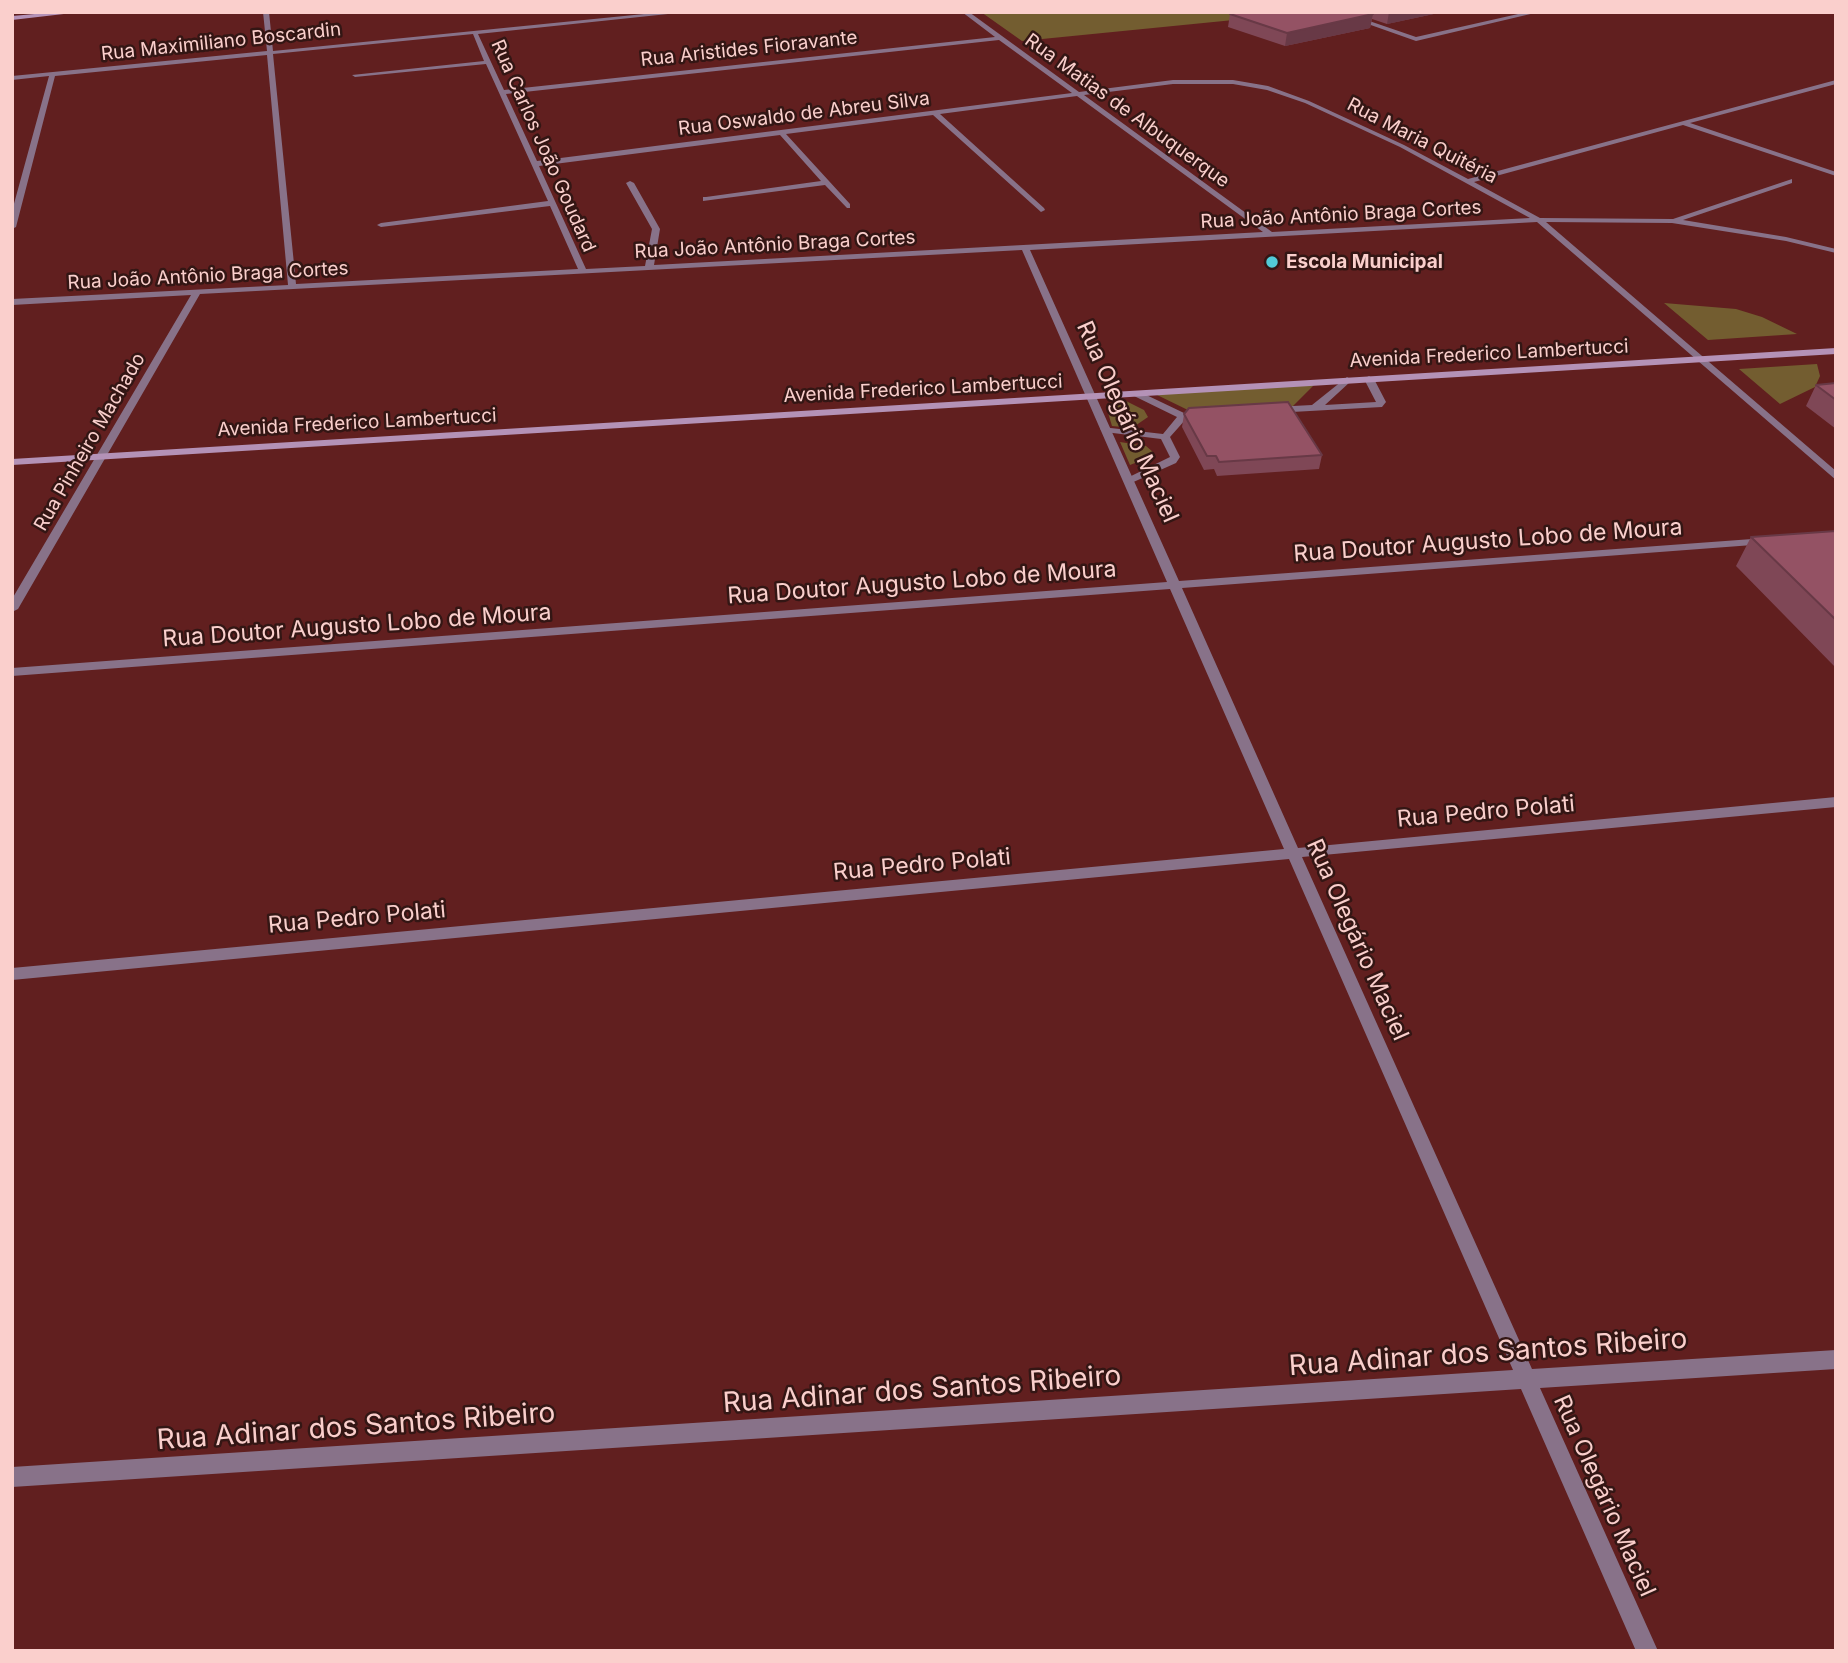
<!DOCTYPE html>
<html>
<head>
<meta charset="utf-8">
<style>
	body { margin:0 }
	#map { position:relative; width:1848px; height:1663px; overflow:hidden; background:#611f1f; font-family:Inter,sans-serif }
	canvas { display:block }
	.frame { position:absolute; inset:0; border:14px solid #facfcc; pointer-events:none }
</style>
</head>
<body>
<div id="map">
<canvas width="1848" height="1663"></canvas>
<div class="frame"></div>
</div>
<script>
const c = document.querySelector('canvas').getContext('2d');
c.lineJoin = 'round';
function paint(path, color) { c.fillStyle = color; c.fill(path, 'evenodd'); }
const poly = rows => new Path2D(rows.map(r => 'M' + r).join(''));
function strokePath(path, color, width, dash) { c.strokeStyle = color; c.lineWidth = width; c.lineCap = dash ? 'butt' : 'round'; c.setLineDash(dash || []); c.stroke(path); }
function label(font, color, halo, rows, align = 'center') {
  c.font = font + ' Inter,sans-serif'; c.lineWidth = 5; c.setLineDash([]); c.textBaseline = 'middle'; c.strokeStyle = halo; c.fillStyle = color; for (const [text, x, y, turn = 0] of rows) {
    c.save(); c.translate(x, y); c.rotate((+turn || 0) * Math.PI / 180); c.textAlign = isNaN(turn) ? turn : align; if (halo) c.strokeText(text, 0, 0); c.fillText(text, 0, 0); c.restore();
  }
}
paint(poly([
	[981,12,1263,12,1274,16,1022,41],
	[1664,303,1736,309,1762,317,1797,334,1708,340],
	[1817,364,1820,376,1815,387,1780,404,1739,369],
	[1314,385,1292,407,1192,412,1155,394],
	[1120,398,1144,410,1148,417,1132,428,1112,426,1106,406],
	[1120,442,1146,446,1153,452,1145,459,1130,465]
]), '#735d30');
paint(poly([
	[1369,376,1374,379,1386,402,1382,407,1274,413,1269,410,1274,407,1312,405,1347,377,1352,380,1350,382,1325,405,1376,402,1364,379,1369,376],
	[1132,391,1138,391,1184,413,1202,412,1207,415,1202,418,1186,419,1170,437,1180,457,1176,463,1129,484,1124,481,1125,479,1170,457,1161,439,1105,432,1100,429,1102,427,1163,434,1177,417,1132,395,1132,391]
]), '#887289');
paint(poly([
	[263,12,269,12,273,51,664,12,687,12,478,34,504,90,995,37,962,12,969,12,1079,92,1173,80,1233,80,1268,86,1309,101,1404,145,1468,179,1836,80,1836,84,1690,123,1836,172,1836,176,1683,125,1474,182,1540,218,1673,219,1792,179,1792,183,1683,220,1786,237,1836,249,1836,253,1786,241,1672,223,1546,222,1836,471,1836,480,1537,222,1030,250,1179,581,1766,538,1772,541,1766,544,1182,588,1298,848,1836,797,1836,807,1302,857,1532,1369,1836,1350,1836,1369,1540,1388,1658,1651,1636,1651,1521,1389,12,1487,12,1467,1513,1370,1289,859,12,980,12,968,1284,849,1170,589,12,676,12,668,1167,582,1022,250,200,294,18,609,12,612,12,599,191,295,12,305,12,299,288,285,267,55,55,76,16,227,12,229,12,211,49,76,12,80,12,76,267,51,263,12],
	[473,34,484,61,352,75,355,77,486,64,548,201,381,223,377,225,381,227,550,206,578,269,296,284,273,54,473,34],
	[999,40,1072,93,537,161,506,94,999,40],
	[1173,84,1233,84,1267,90,1305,103,1400,147,1530,218,1272,232,1084,95,1173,84],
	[1077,96,1263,232,654,265,660,229,634,183,630,181,626,183,652,229,645,266,586,269,539,166,780,135,821,181,706,197,703,197,703,201,825,185,847,208,850,208,850,204,786,134,933,115,1041,212,1045,210,1044,208,940,114,1077,96],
	[1334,12,1343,12,1416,37,1527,12,1539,12,1416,41,1334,12]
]), '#887289');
paint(poly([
	[57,12,81,12,12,20,12,16,57,12],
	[1836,348,1836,354,12,465,12,459,1836,348]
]), '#b492b7');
paint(poly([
	[1238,12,1443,12,1387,24,1372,19,1370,28,1285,46,1228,27,1230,14],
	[1836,383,1836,429,1806,406,1816,385],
	[1184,414,1322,455,1319,469,1217,476,1214,469,1204,470,1182,427],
	[1836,531,1836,668,1736,566,1751,537]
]), '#7f4756');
paint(poly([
	[1389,12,1443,12,1387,24],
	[1373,14,1370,28,1285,46,1287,33]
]), '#683946');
const building = poly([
	[1238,12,1367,12,1373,14,1287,33,1230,14,1238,12],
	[1836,383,1836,400,1816,385,1836,383],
	[1288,402,1322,455,1219,462,1216,456,1207,456,1184,414,1189,408,1288,402],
	[1836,531,1836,620,1751,537,1836,531]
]);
paint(building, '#945264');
strokePath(building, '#683946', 2);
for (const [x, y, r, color] of [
	[1272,262,7,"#52cbd7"]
]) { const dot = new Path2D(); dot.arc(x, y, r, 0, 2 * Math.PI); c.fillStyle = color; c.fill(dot); strokePath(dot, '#331614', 2.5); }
label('19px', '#facfcc', '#331614', [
	["Rua Maximiliano Boscardin",221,42,-6],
	["Rua Aristides Fioravante",749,49,-6],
	["Rua Matias de Albuquerque",1127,111,36],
	["Rua Oswaldo de Abreu Silva",804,114,-7],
	["Rua Maria Quitéria",1422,141,27],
	["Rua Carlos João Goudard",543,146,66],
	["Rua João Antônio Braga Cortes",1341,215,-3],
	["Rua João Antônio Braga Cortes",775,245,-3],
	["Rua João Antônio Braga Cortes",208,276,-3],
	["Avenida Frederico Lambertucci",1489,354,-3],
	["Avenida Frederico Lambertucci",923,389,-3],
	["Avenida Frederico Lambertucci",357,423,-3],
	["Rua Pinheiro Machado",90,442,-60]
]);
label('bold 19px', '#facfcc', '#331614', [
	["Escola Municipal",1286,262]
], 'left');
label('23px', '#facfcc', '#331614', [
	["Rua Olegário Maciel",1127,422,66],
	["Rua Doutor Augusto Lobo de Moura",1488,541,-4],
	["Rua Doutor Augusto Lobo de Moura",922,583,-4],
	["Rua Doutor Augusto Lobo de Moura",357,626,-4],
	["Rua Pedro Polati",1486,812,-5],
	["Rua Pedro Polati",922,865,-5],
	["Rua Pedro Polati",357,918,-5],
	["Rua Olegário Maciel",1357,940,66],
	["Rua Olegário Maciel",1604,1496,66]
]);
label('28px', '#facfcc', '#331614', [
	["Rua Adinar dos Santos Ribeiro",1488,1353,-4],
	["Rua Adinar dos Santos Ribeiro",922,1390,-4],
	["Rua Adinar dos Santos Ribeiro",356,1427,-4]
]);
</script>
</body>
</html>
